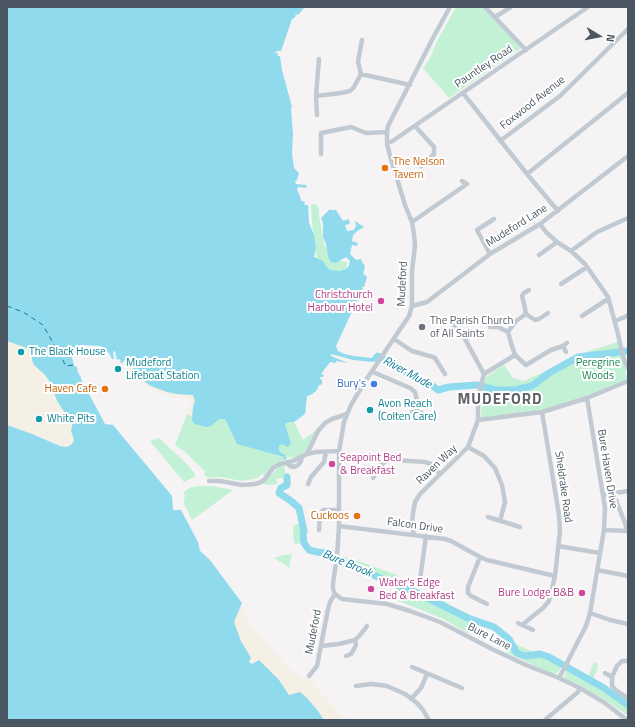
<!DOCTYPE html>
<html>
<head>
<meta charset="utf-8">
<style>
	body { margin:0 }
	#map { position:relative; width:635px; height:727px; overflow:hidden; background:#f5f3f3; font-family:"Titillium Web",sans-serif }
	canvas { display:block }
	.frame { position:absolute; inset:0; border:8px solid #4a5661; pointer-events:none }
	.north { position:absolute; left:579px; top:16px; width:40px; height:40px; -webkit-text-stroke:3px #fff; paint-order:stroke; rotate:100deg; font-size:11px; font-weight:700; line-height:16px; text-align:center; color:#4a5661 }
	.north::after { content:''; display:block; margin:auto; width:14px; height:18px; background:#4a5661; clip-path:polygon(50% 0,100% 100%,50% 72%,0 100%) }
</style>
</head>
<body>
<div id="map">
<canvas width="635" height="727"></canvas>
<div class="frame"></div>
<div class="north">N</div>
</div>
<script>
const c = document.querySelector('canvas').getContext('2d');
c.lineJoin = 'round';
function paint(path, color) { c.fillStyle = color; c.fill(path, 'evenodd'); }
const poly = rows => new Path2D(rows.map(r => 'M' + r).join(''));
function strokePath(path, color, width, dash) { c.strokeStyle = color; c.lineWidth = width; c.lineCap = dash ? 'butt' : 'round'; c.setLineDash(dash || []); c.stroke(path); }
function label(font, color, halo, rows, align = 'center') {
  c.font = font + ' "Titillium Web",sans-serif'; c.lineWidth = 4; c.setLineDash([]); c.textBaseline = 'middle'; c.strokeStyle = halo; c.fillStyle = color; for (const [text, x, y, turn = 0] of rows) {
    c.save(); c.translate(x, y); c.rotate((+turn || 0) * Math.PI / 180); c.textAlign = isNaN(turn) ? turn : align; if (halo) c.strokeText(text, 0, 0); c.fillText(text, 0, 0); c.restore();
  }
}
paint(poly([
	[456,7,482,7,521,46,521,48,449,98,423,68,430,58,436,43],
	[311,204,316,204,319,208,319,216,324,244,332,259,347,262,346,272,335,274,317,260,312,222],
	[618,342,626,368,625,372,627,379,587,396,541,410,481,418,482,392,485,378,504,365,513,378,524,381,589,351],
	[330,361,321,374,324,375,323,377,320,377,319,378,322,380,320,385,319,385,316,391,312,394,307,396,305,414,294,422,303,440,315,431,316,432,306,451,302,455,295,458,285,457,283,460,277,463,266,476,262,474,258,478,242,481,220,477,208,478,204,475,206,472,184,451,179,448,175,445,187,414,191,416,195,401,142,379,137,373,134,371],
	[159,438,188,465,196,476,184,482,150,441],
	[282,465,284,465,286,477,276,479,277,484,271,485,261,484,274,472],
	[200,486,212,486,233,490,192,520,184,504,184,500,185,495,183,492,192,487],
	[300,524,303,542,297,544,294,543,293,525],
	[292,554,290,561,290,568,274,558,283,555],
	[339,555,370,565,397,575,402,585,425,594,430,595,441,599,449,604,448,606,475,620,476,623,468,633,441,618,396,600,399,584,339,561],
	[511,642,562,665,559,671,554,675,506,652],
	[594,662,598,664,597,670,593,679,612,691,628,700,628,716,607,701,578,684,566,679,564,676,569,666,588,677]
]), '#c3f1d5');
paint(poly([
	[7,341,20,345,28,349,32,355,32,360,50,382,57,401,65,413,72,420,73,422,71,431,74,440,72,444,67,447,60,446,7,428],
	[126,359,132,367,134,372,132,379,121,364],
	[137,373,146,383,166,392,176,394,193,395,195,401,193,407,192,416,187,414,192,403,189,399,172,397,153,389,139,380,136,377],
	[196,545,217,569,221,577,239,604,249,622,285,665,302,679,307,678,346,720,310,720,289,697,258,660,252,664,249,662,251,658,241,641]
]), '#f5f0e5');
paint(poly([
	[7,7,305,7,298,15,296,14,295,14,296,16,293,19,292,19,281,51,276,51,274,53,277,52,278,56,280,56,282,70,292,107,291,108,293,134,292,153,294,168,299,173,297,180,295,181,296,184,306,185,307,188,298,187,297,189,302,202,303,201,305,202,304,205,308,205,309,223,314,235,316,248,314,257,323,261,326,266,330,270,340,271,346,269,349,266,350,261,346,257,336,263,331,262,328,257,326,244,323,237,323,223,321,218,330,209,331,210,336,210,343,221,349,219,350,224,345,225,347,231,354,230,356,226,355,221,364,227,357,231,353,235,352,241,358,243,357,246,352,245,350,254,356,260,361,259,362,262,365,266,363,275,364,274,367,277,364,287,361,287,363,288,336,346,338,351,345,354,354,356,372,358,379,354,377,358,373,362,353,360,339,356,331,354,331,356,348,363,337,361,335,363,330,362,321,374,324,375,323,377,320,377,319,378,322,380,322,384,320,385,319,385,316,391,312,394,307,396,305,414,294,422,289,422,285,424,291,444,287,447,283,444,279,446,279,450,282,454,285,454,285,457,287,458,287,459,283,460,284,457,237,444,225,419,219,419,211,426,206,427,195,424,192,421,193,407,195,401,193,395,176,394,167,392,151,386,145,382,137,373,134,371,132,367,126,359,121,364,120,359,117,360,115,351,113,352,114,359,112,359,109,353,104,348,100,346,80,345,80,347,78,347,78,345,76,345,76,350,71,353,71,354,74,365,75,367,76,366,77,368,78,369,77,370,80,376,81,377,81,379,105,424,113,425,172,496,173,510,181,510,198,542,200,551,210,560,242,603,234,622,241,641,251,658,249,662,252,664,259,660,279,680,289,695,300,692,307,698,318,711,324,720,7,720,7,425,32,434,60,446,67,447,72,444,74,440,71,431,73,422,72,420,65,413,57,401,50,382,45,375,34,365,32,360,32,355,28,349,24,347,7,341]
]), '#90daee');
strokePath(poly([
	[376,358,378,356,421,381,429,383,438,390,449,387,477,385,496,390,514,390,532,386,549,373,578,357,628,351],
	[287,477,287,485,281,488,279,493,291,501,299,508,304,531,303,535,304,543,309,550,317,552,326,553,332,559,367,572,391,583,411,590,468,618,494,627,509,639,516,652,519,654,526,656,540,654,549,657,604,688,628,705]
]), '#90daee', 7);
strokePath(poly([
	[7,306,23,312,43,325,66,366,73,365]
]), '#0c7c9b', 1, [5, 4]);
strokePath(poly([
	[485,7,526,50],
	[495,17,511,7],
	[361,74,358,62,362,40],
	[463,93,527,174,558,211],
	[316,96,341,93,350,91,354,87,361,74,410,85],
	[317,115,316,96,319,59],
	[415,126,434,147,434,154,421,166],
	[500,141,560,96,628,29],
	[391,142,588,7],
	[321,154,321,133,351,127,366,133,387,132],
	[527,174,628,93],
	[412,222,467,184,462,181],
	[540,224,546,232,557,242,571,251,585,264,608,297,617,330,624,360,628,368],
	[571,251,597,232,628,218],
	[490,254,477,230,494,219],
	[539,255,557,242],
	[561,284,587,267],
	[529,290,524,293,522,296,524,304,526,314,516,321,508,332,511,343,515,355,526,365,551,350,563,346,567,343],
	[412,306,427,302,490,254,540,224,628,156],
	[526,314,535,320,539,319,548,313],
	[582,316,608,299],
	[492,319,498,327,508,332],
	[615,321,625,317,628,315],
	[451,323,465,339,484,374],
	[490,327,498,327],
	[394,339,412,351,433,357,435,358,445,374],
	[465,339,478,332],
	[563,346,566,352],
	[373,372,410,388,415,392,417,400,417,413],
	[412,412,422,413],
	[478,420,542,412,587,398,628,381],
	[468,447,484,456,495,468,502,485,505,502,500,521],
	[307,454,318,431,325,423,332,419,347,414],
	[287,463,290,466,294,467,298,465,301,461,302,457],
	[373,478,383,463,388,460,394,460,425,462,431,464,440,474],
	[209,481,220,481,242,485,255,484,261,482,265,479,273,468,280,464,293,461,307,454,316,452,339,451],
	[308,484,311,477,324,462,326,452],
	[614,493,617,503,625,523,627,531],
	[603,495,628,491],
	[488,517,520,527],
	[339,526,445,539,451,541,480,557,487,560,555,576],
	[319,530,320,514,321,512,323,510,339,510],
	[604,530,628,531],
	[414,535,412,525,413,513,415,502,420,494,468,447,478,420,478,406,480,388,484,374,515,355],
	[558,546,600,553],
	[480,557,468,587,468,593,471,596,487,604],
	[597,570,628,576],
	[420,580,426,536],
	[335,594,342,599,387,604,410,611,440,622,492,649,526,665,559,678,580,688,605,703,627,720],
	[590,613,610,620,628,624],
	[518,623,533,630],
	[522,625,543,608,549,601,555,576,560,531,559,515,542,412],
	[321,646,339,644,355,640,361,634,367,626],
	[346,656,351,654,354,649,356,645,355,640],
	[628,661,622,661,617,666,612,677,612,686,618,692,628,698],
	[412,667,462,688],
	[605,673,612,677],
	[309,676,317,666,328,609,330,602,335,594,333,589,333,583,337,557,339,526,339,451,344,422,351,405,366,380,409,316,412,306,412,271,415,246,414,234,412,222,405,205,391,159,387,144,387,132,388,126,434,36,450,7],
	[559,678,586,626,590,613,604,530,605,508,587,398],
	[356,686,371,684,380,685,387,686,405,694,417,703,423,710,429,720],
	[412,698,421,688,427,674],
	[545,720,578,692,580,688]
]), '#c1cad2', 4.5);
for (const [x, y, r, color] of [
	[385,168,4,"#e8710a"],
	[381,301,4,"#d1479c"],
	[422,327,4,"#6b7280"],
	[21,352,4,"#0f9aa8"],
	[118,369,4,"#0f9aa8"],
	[374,384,4,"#3f7fe0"],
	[105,389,4,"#e8710a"],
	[370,410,4,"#0f9aa8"],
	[39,419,4,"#0f9aa8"],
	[332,464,4,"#d1479c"],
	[357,516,4,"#e8710a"],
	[371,589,4,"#d1479c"],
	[582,593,4,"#d1479c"]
]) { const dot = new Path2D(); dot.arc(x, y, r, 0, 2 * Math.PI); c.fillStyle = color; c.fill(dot); strokePath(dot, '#fff', 1.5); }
label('11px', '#4a5661', '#fff', [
	["Pauntley Road",484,67,-34],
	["Foxwood Avenue",533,103,-38],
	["Mudeford Lane",517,226,-32],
	["Mudeford",403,284,-87],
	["Raven Way",437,465,-44],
	["Bure Haven Drive",607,469,81],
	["Sheldrake Road",563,487,82],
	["Falcon Drive",415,526,8],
	["Mudeford",314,632,-79],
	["Bure Lane",489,637,27]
]);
label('11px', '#c56008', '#fff', [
	["The Nelson",393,162,"left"],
	["Tavern",393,175,"left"],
	["Haven Cafe",97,389],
	["Cuckoos",349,516]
], 'right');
label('11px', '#b23c85', '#fff', [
	["Christchurch",373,295],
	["Harbour Hotel",373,308],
	["Seapoint Bed",340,458,"left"],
	["& Breakfast",340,471,"left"],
	["Water's Edge",379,583,"left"],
	["Bed & Breakfast",379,596,"left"],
	["Bure Lodge B&B",574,593]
], 'right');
label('11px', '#5b616d', '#fff', [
	["The Parish Church",430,321],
	["of All Saints",430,334]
], 'left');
label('11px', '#0d838f', '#fff', [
	["The Black House",29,352],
	["Mudeford",126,363],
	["Lifeboat Station",126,376],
	["Avon Reach",378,404],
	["(Colten Care)",378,417],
	["White Pits",47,419]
], 'left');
label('11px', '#17864f', '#fff', [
	["Peregrine",598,363],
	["Woods",598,376]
]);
label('11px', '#366cbe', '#fff', [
	["Bury's",366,384]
], 'right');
label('italic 12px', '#0c7c9b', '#fff', [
	["River Mude",407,373,29],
	["Bure Brook",347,564,23]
]);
c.letterSpacing = '1px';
label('bold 15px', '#5f6368', '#fff', [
	["MUDEFORD",500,400]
]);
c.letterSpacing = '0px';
</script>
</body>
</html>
